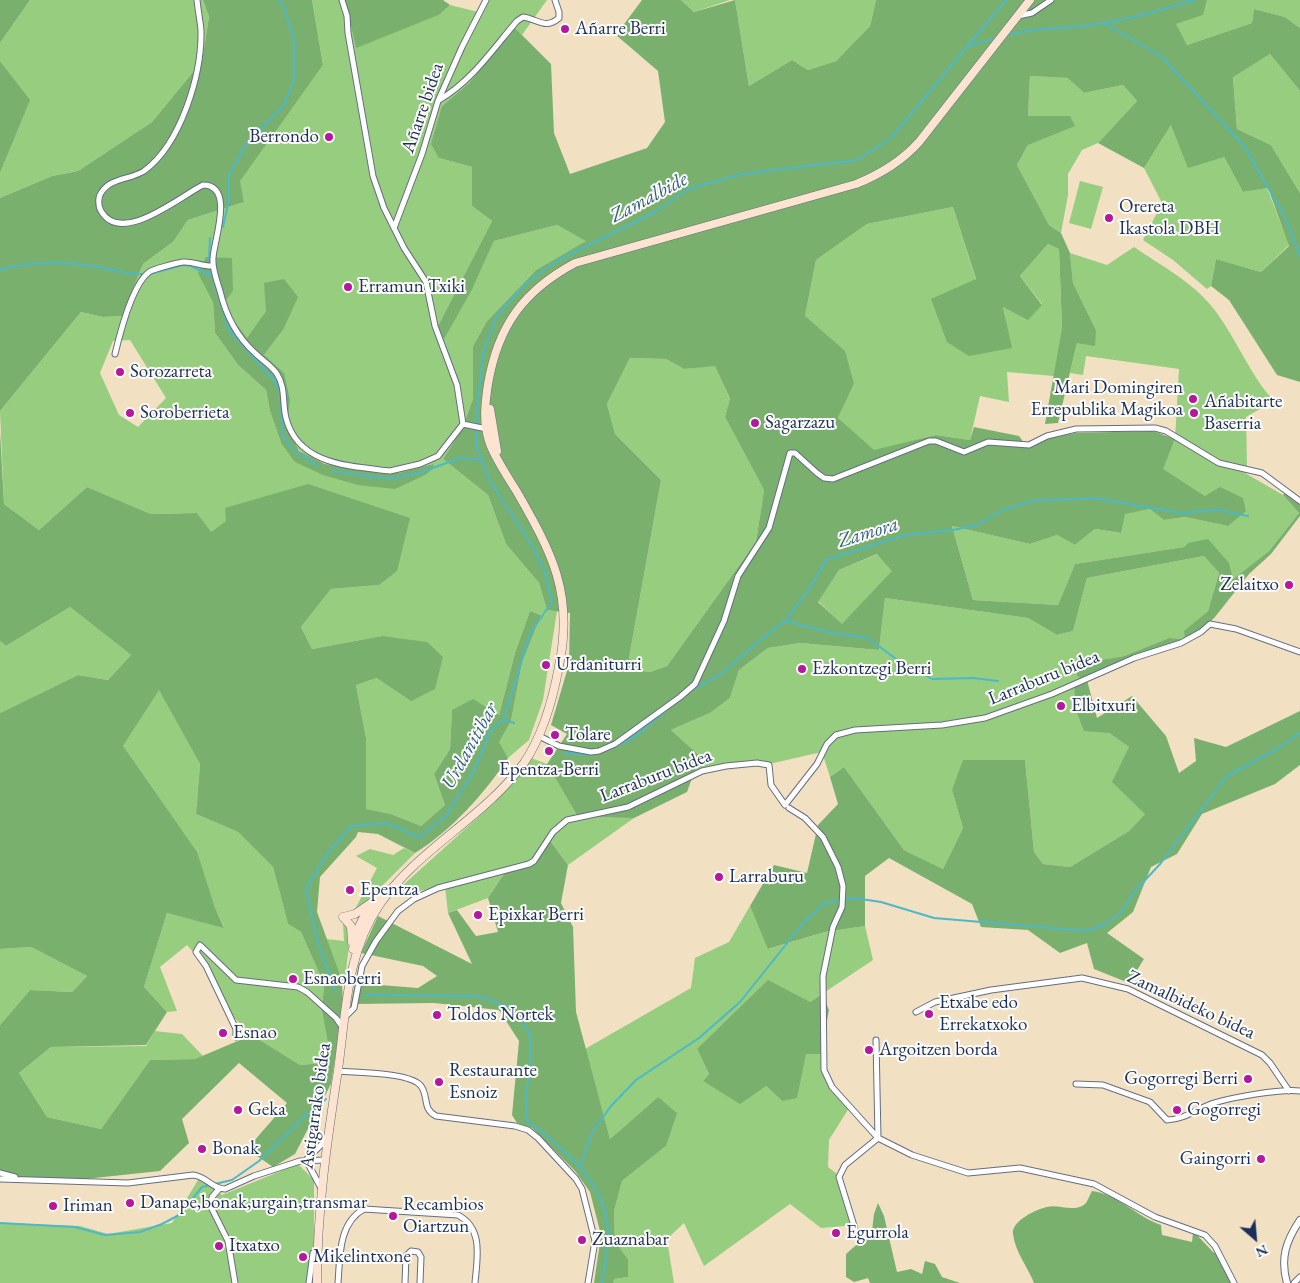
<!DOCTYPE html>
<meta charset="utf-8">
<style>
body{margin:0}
#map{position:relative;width:1300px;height:1283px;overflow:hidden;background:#f2e0c3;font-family:"EB Garamond",serif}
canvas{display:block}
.north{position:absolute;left:1230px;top:1213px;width:50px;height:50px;-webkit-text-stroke:4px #fdfcf7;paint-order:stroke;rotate:153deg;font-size:14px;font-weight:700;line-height:20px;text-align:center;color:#1b2f5e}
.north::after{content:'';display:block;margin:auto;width:18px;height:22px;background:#1b2f5e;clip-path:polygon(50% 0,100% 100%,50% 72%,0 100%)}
</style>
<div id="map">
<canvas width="1300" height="1283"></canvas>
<div class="north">N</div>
</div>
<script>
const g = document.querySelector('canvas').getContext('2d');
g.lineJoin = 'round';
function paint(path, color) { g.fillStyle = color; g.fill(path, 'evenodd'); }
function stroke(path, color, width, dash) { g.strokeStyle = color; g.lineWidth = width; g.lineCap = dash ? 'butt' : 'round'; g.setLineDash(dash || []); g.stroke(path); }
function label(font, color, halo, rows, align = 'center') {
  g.font = font + ' "EB Garamond",serif'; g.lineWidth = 4; g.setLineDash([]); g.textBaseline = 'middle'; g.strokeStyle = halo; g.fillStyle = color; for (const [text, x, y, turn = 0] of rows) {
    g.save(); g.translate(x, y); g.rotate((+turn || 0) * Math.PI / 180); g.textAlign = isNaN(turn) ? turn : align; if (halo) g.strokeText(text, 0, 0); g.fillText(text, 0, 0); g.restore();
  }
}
paint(new Path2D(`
 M30 0H203L209 17 202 61 152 122 78 171 52 176 0 198V173L29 100 0 61V43Z
 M312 0H345L356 47 439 15 450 5 478 12 484 0H547L522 35 515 28 469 83 442 106 439 158 472 167V206L492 221 438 326 444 338 472 290 494 241 557 225 587 241 536 270 487 321 473 346V399L462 429 443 459 488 495 506 544 539 583 547 610 557 611 543 700 529 740 508 758 498 742 511 721 522 663 541 615 530 611 515 653 499 715 452 710 450 749 434 774 445 805 421 826 391 814 366 809V738L356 685 377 678 382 636 312 649 301 627 331 589 379 585 226 521 210 533 197 513 151 514 87 487 39 530 4 504 0 411 81 312 103 317 122 316 143 264 173 242 188 220 244 202 239 181 323 65ZM226 300 229 314 247 339 266 311 283 330 264 355C270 374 287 439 300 451 315 465 378 474 399 473 410 472 422 467 432 464L434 468 358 485 281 443 270 411 266 390 238 365 215 333 213 302ZM130 340 166 398 138 427 119 415 100 373 113 341Z
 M681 0H730L694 12Z
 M735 0H876L870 26 836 61 808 70 792 60 749 86Z
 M1207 0H1300V28L1285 17 1254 9 1252 23 1187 45 1175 24 1202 15Z
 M1270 54 1300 91V193L1271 145 1237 129 1233 76Z
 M1030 76 1069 78 1084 93 1123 85 1137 101 1098 143 1082 150 1068 174V195L1061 233 1049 225 1017 165 1028 145 1070 116H1028Z
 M1171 125 1224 157 1243 192 1267 188 1289 245 1261 272 1216 259 1211 286 1207 289 1173 260 1143 240 1162 203 1144 168Z
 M1080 181 1103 187 1091 229 1069 223Z
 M953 207 976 280 1011 348 1003 306 1028 319 1042 304 1020 276 1048 244 1059 249 1062 329 1054 376 1007 372 1009 402 980 396 970 440 936 435 874 451 838 418 854 384 805 316 816 260 867 224Z
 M1134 247C1160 265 1193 282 1213 308 1236 337 1249 374 1274 401L1246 417 1247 465 1245 473 1283 495 1299 513 1269 551 1233 579 1188 543 1184 547 1075 564 1058 605 973 600 952 526 1030 544 1057 535 1075 545 1095 529 1120 533 1125 513 1151 509 1164 520 1185 517 1228 526 1205 496 1162 469 1175 439 1179 369 1086 356 1083 375 1070 373 1077 343 1096 330 1073 283 1070 253 1107 265Z
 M630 358 666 359 684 369 715 365 730 400 725 417 764 490 756 542 667 666 650 672 634 670 629 658 661 480 615 434 607 404Z
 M878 554 893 571 842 625 818 601 839 570Z
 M1204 556 1219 573 1208 611 1185 631V639L1169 638 1124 656 1076 664 1077 676 1087 680 1076 710 1129 747 1145 814 1129 831 1070 867 1043 864 1034 852 1025 760 952 790 963 828 943 869 904 850 844 767 830 777 822 752 769 764 694 772 700 756 671 730 710 713 730 698 739 670 768 648 800 643 879 650 885 598 1028 618 1057 635 1073 631 1087 578Z
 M70 607 131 655 108 680 78 675 0 713V641L6 646Z
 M159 689 200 764 196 814 238 832 273 867 288 924 301 932 324 984 322 1011 328 1044 323 1063 300 1065 252 1035 224 1008 200 960 187 945 160 967 177 1011 167 1012 144 987 167 913 224 927 214 905 123 746Z
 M531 758 547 764 578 817 634 818 568 865 548 838 531 862 506 871 488 898 448 913 445 887 392 895 494 803Z
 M404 848 415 853 363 905 354 911 377 868 356 856 370 849 393 855Z
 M750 906 769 949 825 932 865 926 873 960 810 1002 697 1049 709 1074 703 1081 766 1086 782 1101 806 1054H821L830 1089 849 1108 829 1140 828 1167 836 1173 856 1225 821 1228 790 1204 704 1266 684 1223 667 1239 674 1283H613V1279L628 1277V1259L615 1243 614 1211 622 1181 666 1146 658 1097 610 1139 585 1049 691 988 695 958 729 942Z
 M343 922 348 926 350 936 345 979 342 980 326 939 344 941Z
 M31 947 87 976 72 992 30 990 0 1025V949Z
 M155 1031 182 1034 203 1056 195 1059 150 1060 101 1129 47 1117 19 1073 51 1047 146 1046Z
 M298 1164 314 1180V1283H0V1223L80 1226 108 1234 172 1223 201 1175 222 1195Z`), '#97cd7f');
paint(new Path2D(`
 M0 0H30L0 43Z
 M203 0H312L323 65 240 181 244 202 188 220 173 242 143 264 122 316 103 317 81 312 0 411V198L52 176 78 171 152 122 202 61 209 17Z
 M345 0H443L450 5 439 15 356 48Z
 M642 0H681L694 12 735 0 749 86 792 60 808 70 836 61 870 26 876 0H1207L1203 15 1176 24 1187 45 1252 23 1254 9 1285 17 1300 28V91L1270 54 1233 77 1237 129 1271 145 1300 193V382L1277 375 1229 300 1211 286 1216 259 1261 272 1289 246 1268 188 1243 192 1224 157 1188 168 1171 125 1144 168 1098 143 1137 101 1123 85 1084 93 1068 78 1030 76 1028 116H1070L1075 126 1028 145 1017 165 1049 225 1061 233 1070 253 1073 283 1096 330 1095 346 1077 343 1058 423 1045 424 1062 328 1059 249 1048 244 1020 276 1042 305 1028 320 1003 307 1012 348 969 356 947 342 931 299 976 279 953 207 867 224 816 260 805 316 845 351 854 384 838 418 874 450 936 435 970 440 974 427 1019 436 1028 448 1049 438 1076 433 1153 431 1175 439 1163 469 1205 496 1220 487 1243 498 1246 511 1228 526 1185 517 1164 520 1150 509 1125 514 1121 533 1095 529 1075 545 1057 535 1030 544 952 526 973 600 1058 605 1075 564 1184 547 1188 543 1208 539 1229 563 1233 579 1269 551 1299 513 1283 495 1287 490 1300 502V516L1271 554 1249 574 1215 617 1194 638 1167 650 1081 678 1077 676 1076 664 1124 656 1169 638 1185 639 1184 631 1208 611 1219 573 1204 556 1087 578 1073 631 1057 635 1028 618 885 598 879 650 800 643 768 648 739 670 730 698 710 713 671 730 700 756 687 792 634 818 578 817 547 764 567 734 551 725 569 664 570 613 547 610 539 583 506 544 488 495 443 459 462 429 473 399V346L487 321 536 270 586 241 557 225 494 241 472 290 444 339 438 326 492 221 472 206V167L439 158 431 144 442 106 469 83 515 28 551 64 554 133 570 174 647 148 665 122 658 71 616 35ZM630 358 666 359 684 369 715 366 730 399 725 417 764 490 756 542 667 666 650 672 635 670 629 658 661 480 615 434 607 404ZM877 554 892 571 842 624 818 602 839 570Z
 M0 61 30 100 0 173Z
 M206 257 232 258 233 291 226 300 229 314 247 338 266 311 264 283 284 279 298 297 283 330 264 355 284 373 290 400 287 426 299 451 325 464 399 473 433 464 434 468 425 475 395 489 358 485 323 475 295 462 281 443 270 411 266 390 238 365 215 333 213 302 198 273Z
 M0 431 4 504 39 530 87 487 151 514 197 513 211 532 226 521 225 508 308 484 410 518 397 571 379 585 331 589 301 627 312 649 382 636 427 642 443 657 435 689 411 701 377 678 356 685 366 738V809L391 814 421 826 445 805 434 774 450 749 452 710 473 699 499 715 515 653 530 611 541 615 522 663 511 721 499 742 508 758C486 792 450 832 415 853L378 834 358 832 356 837 320 877 317 912 342 980 343 1007 331 1084 295 1154 273 1167 247 1149 287 1103 239 1063 182 1119 189 1143 160 1171 85 1179 16 1177 0 1173V1025L30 990 72 992 87 976 31 947 0 949V713L78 675 108 680 131 655 70 607 6 646 0 641ZM159 690 200 764 196 814 238 832 273 867 288 924 301 932 324 984 322 1011 328 1044 323 1063 300 1065 252 1035 195 1059 150 1060 101 1129 47 1117 19 1073 51 1047 146 1045 167 1012 144 987 167 913 224 928 214 905 197 852 123 746Z
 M1087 680 1097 718 1132 696 1166 736 1179 773 1196 761 1194 738 1226 747 1300 711V765L1275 784 1202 814 1177 854 1151 867 1133 912 1107 933 1144 959 1129 983 1094 969 1087 943 1060 953 1028 930 981 927 972 904 889 858 865 876V926L825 932 768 949 750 906 774 865 807 873 818 825 838 804 830 777 844 767 904 850 943 869 963 828 952 790 963 760H1025L1034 852 1043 864 1070 867 1129 831 1145 814 1112 782 1129 747 1109 733 1084 731 1076 710 1074 684Z
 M548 838 568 865 561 903 573 927 576 1012 610 1139 658 1097 677 1113 666 1146 622 1181 614 1211 615 1242 628 1259V1277L614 1279 613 1283H594L601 1235 590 1192 575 1171 532 1128 517 1123 512 1115 519 1041 499 1010 434 1003 351 1004 355 983 418 988 437 976 423 966 361 953 378 916 472 964 448 913 457 910 476 936 498 932 488 898 506 871 531 862Z
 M768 980 810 1002 822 994 829 1010 821 1054H806L797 1098 782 1101 766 1086 740 1104 703 1081 709 1074 697 1049Z
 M1092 1191C1118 1194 1137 1217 1161 1225L1162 1235 1192 1242 1193 1233 1196 1234 1213 1252 1220 1256 1236 1283H1034C1028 1267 1015 1252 1013 1234 1011 1221 1037 1209 1047 1207 1059 1204 1074 1213 1085 1204 1088 1201 1090 1194 1092 1191Z
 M878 1203 884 1216 897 1272 911 1269 922 1274 925 1261 935 1264 942 1277 960 1283H870L868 1278 854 1282 846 1277V1254L872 1231 874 1214Z`), '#79b06e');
stroke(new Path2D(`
 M1104 23 1161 56 1244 146 1285 217 1300 256
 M1009 34C1040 27 1073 29 1104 23 1135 18 1165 9 1194 0
 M971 45 993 39
 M223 227 229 200V175L246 144 284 105 294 80V39L283 5 279 0
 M209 260 210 238
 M0 270C33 260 65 261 99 267 115 270 129 275 145 274
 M211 272 229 330 274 380 281 394 282 435 294 451 318 466
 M150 274 183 265 191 266 212 276
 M332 471 389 479 419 473 460 458 481 460
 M544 613 552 602 545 572 531 544 490 481 477 448 476 418 483 353 496 317 527 282 555 262 655 212 688 189 742 174 857 160 891 138 1006 0
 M785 621 832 633 868 638 896 659 932 679 973 678 998 681
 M691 691 724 672 755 644 785 621 810 588 826 560 905 535 953 530 977 525 1001 511 1032 501 1094 498 1180 513 1217 510 1248 516
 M505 720 514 723
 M603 752 633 738 668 709
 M564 753 592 755 599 753
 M336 992 318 943 306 889 324 858 351 826 387 823 419 837 447 815 474 770 491 730 504 719 530 633 543 615
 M364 995 478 996 514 1009 530 1035V1064L526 1097 527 1120C560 1147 601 1176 607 1222 610 1242 605 1264 602 1283
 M580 1168 592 1133 611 1106 636 1080 699 1038 740 1002 804 922 825 903 854 898 881 902 934 918 1088 931 1109 922 1121 913 1134 892 1161 863 1227 776 1275 750 1300 733
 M0 1223 75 1227 105 1235 140 1232 162 1224 179 1215 202 1187 232 1180 259 1161 306 1115 326 1099`), '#4cb8c8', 2);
const minor = new Path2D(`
 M197 0C198 10 200 20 201 30 202 74 181 144 144 171 130 180 111 177 101 193 98 197 98 206 101 211 121 246 179 197 203 185 235 185 214 240 213 258 212 269 217 281 220 291 226 316 236 336 255 353 262 360 272 366 277 374 286 388 282 402 286 418 298 465 349 466 390 471L420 464 438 456 463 424 482 428
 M342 0 347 16 348 33 373 176 384 208 404 248 426 282 435 326 457 385 463 424
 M1018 16 1032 13 1051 0
 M439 100C471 82 493 49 517 21L523 17C538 19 545 30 559 18V12L555 0
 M394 228 422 154 438 101 462 47 486 0
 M115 354C120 333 132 285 149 272 153 269 177 263 183 262 193 261 203 267 213 266
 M539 736 559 746 591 752 599 751 615 744 680 697 695 684 724 621 738 576 769 528 790 453H795L817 473 824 478 833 479 929 441H936L964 452 988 442 1029 445 1047 436 1076 429 1155 428 1166 431 1219 463 1262 473 1300 501
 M789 808 805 818 823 837 838 867 843 886 842 907 833 927 823 976 824 1070 832 1087 878 1138 912 1155 968 1173 1020 1168 1094 1184 1155 1217 1205 1235 1215 1246 1234 1283
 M916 1012 935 1002 991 990 1082 978 1128 989 1262 1055 1270 1063 1289 1091
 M345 1017 354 1008 362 966 376 941 398 911 414 899 438 888 529 864 534 861 553 832 567 820 628 807 702 771 726 766 757 763 769 765 771 785 785 805 817 764 827 744 836 735 855 730 942 725 985 718 1052 694 1134 658 1181 643 1201 632 1210 624 1236 629 1300 652
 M236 1037V1029L206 966 196 952 200 945 236 980 298 987 307 992 336 1018 343 1028
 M338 1071C356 1073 410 1072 421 1086 429 1097 422 1109 436 1116L515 1126 528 1130 538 1138 576 1179 582 1189 595 1241 588 1283
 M1076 1084 1103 1085 1150 1102 1167 1120C1185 1119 1195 1110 1211 1104 1228 1098 1283 1088 1300 1091
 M306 1160 322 1144 327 1136
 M306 1160 321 1188
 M0 1173 15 1177
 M0 1179 128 1183 193 1175C206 1176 212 1189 225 1189L254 1176 300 1161 325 1160
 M219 1189 212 1197 211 1207 228 1241 235 1283
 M855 1229 839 1177 845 1165 878 1138 876 1040
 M309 1283 313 1253 317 1252
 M338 1283C340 1258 338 1223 364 1209L458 1215C484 1229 477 1258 475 1283
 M405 1283 406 1256 411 1251 418 1252 421 1257 420 1283
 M1294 1283 1300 1277`);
const tertiary = new Path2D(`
 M1287 1283C1280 1258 1286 1241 1300 1220`);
const secondary = new Path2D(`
 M490 409 497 451
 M343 917 355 914 371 903
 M343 917 351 926 352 942
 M353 949C356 927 367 908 383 892
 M317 1283C317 1211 327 1141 338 1070 346 1013 346 953 380 904 418 849 484 818 524 763 543 735 553 699 559 666 574 594 552 553 517 492 508 477 494 457 489 441 483 422 485 404 488 384 498 326 523 291 575 263L856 184C881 174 901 162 919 142L1030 0`);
stroke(minor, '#666d81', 7);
stroke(tertiary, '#666d81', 8);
stroke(secondary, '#666d81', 9);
stroke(minor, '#fff', 5);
stroke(tertiary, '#fff', 6);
stroke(secondary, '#fde4d1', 8);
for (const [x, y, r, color] of [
 [565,29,5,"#b5179e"],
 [329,137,5,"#b5179e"],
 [1109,218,5,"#b5179e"],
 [348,287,5,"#b5179e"],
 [120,372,5,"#b5179e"],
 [1193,399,5,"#b5179e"],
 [130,413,5,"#b5179e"],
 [1194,413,5,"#b5179e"],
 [755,423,5,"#b5179e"],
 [1289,585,5,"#b5179e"],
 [546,665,5,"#b5179e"],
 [802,669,5,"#b5179e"],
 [1061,706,5,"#b5179e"],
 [555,735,5,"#b5179e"],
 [549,751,5,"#b5179e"],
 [719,877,5,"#b5179e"],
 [350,890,5,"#b5179e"],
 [478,915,5,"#b5179e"],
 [293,979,5,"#b5179e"],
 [929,1014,5,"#b5179e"],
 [437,1015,5,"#b5179e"],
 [223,1033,5,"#b5179e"],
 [869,1050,5,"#b5179e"],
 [1248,1079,5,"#b5179e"],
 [439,1082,5,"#b5179e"],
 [238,1110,5,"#b5179e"],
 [1177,1110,5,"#b5179e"],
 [202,1149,5,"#b5179e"],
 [1261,1159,5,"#b5179e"],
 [130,1203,5,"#b5179e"],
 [53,1206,5,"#b5179e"],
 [393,1216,5,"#b5179e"],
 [836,1233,5,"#b5179e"],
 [582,1240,5,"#b5179e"],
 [219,1246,5,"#b5179e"],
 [303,1257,5,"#b5179e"]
]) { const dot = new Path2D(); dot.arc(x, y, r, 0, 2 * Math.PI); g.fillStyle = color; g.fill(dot); stroke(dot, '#fdfcf7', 2); }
label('19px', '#1b2f5e', '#fdfcf7', [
 ["Añarre Berri",575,29],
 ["Berrondo",319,137,"right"],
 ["Orereta",1119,207],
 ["Ikastola DBH",1119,229],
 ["Erramun Txiki",358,287],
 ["Sorozarreta",130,372],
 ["Mari Domingiren",1183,388,"right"],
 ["Errepublika Magikoa",1183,410,"right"],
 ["Añabitarte",1204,402],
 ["Baserria",1204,424],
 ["Soroberrieta",140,413],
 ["Sagarzazu",765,423],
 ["Zelaitxo",1279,585,"right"],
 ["Urdaniturri",556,665],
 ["Ezkontzegi Berri",812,669],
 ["Elbitxuri",1071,706],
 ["Tolare",565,735],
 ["Epentza-Berri",549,770,"center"],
 ["Larraburu",729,877],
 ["Epentza",360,890],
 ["Epixkar Berri",488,915],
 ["Esnaoberri",303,979],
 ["Etxabe edo",939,1003],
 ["Errekatxoko",939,1025],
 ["Toldos Nortek",447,1015],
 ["Esnao",233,1033],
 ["Argoitzen borda",879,1050],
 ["Restaurante",449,1071],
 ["Esnoiz",449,1093],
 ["Gogorregi Berri",1238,1079,"right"],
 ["Geka",248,1110],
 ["Gogorregi",1187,1110],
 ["Bonak",212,1149],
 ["Gaingorri",1251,1159,"right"],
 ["Danape,bonak,urgain,transmar",140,1203],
 ["Recambios",403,1205],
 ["Oiartzun",403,1227],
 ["Iriman",63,1206],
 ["Egurrola",846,1233],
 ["Zuaznabar",592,1240],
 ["Itxatxo",229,1246],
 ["Mikelintxone",313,1257]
], 'left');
label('19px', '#1b2f5e', '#fdfcf7', [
 ["Añarre bidea",423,108,-71],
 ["Larraburu bidea",1044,678,-22],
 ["Larraburu bidea",656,776,-21],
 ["Zamalbideko bidea",1191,1005,25],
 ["Astigarrako bidea",316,1106,-82]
]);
label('italic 20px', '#2c5f83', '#fdfcf7', [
 ["Zamalbide",649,198,-28],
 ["Zamora",868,533,-17],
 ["Urdanitibar",470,746,-61]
]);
</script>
